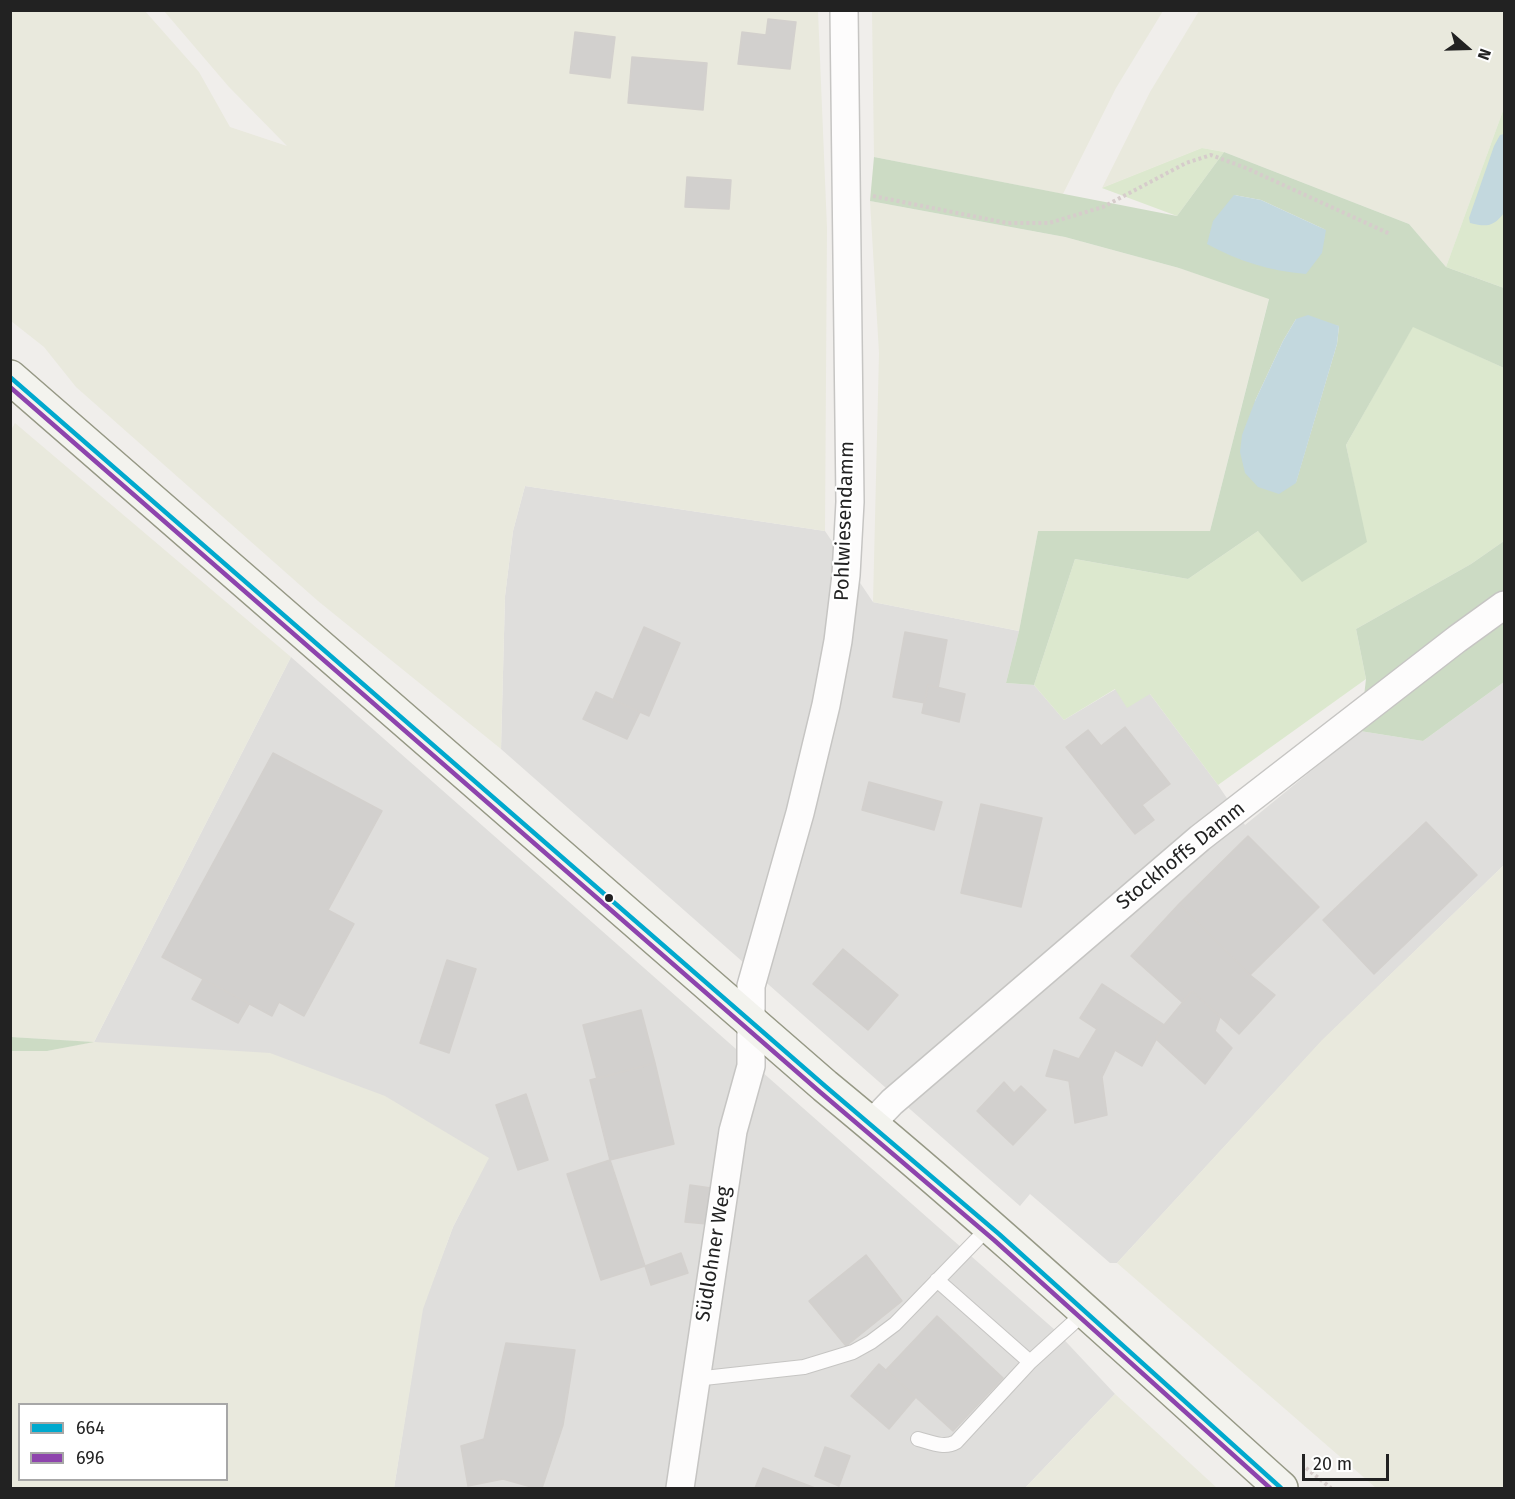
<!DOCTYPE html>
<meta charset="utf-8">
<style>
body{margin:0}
#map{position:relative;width:1515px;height:1499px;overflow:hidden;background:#f0eeeb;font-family:"Fira Sans",sans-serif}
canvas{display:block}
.frame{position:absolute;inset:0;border:12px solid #222;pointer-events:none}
.legend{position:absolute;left:18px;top:1403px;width:210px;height:78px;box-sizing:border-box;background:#fff;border:2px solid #a7a7a7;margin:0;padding:8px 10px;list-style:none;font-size:18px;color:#222}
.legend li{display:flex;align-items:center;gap:12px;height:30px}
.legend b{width:30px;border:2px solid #a7a7a7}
.north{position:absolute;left:1437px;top:18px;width:60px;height:60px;-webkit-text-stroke:4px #fff;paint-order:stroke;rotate:110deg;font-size:16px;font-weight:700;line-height:24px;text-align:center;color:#222}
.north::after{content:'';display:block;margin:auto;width:21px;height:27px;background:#222;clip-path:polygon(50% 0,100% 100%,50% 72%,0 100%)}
.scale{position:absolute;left:1302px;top:1454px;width:87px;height:27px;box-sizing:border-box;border:3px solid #222;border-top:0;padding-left:8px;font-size:18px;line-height:21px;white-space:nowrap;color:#222;-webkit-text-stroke:4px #fff;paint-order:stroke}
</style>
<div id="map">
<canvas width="1515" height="1499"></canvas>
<div class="frame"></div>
<ul class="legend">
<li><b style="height:8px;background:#00a9ce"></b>664</li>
<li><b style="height:8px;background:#8e44ad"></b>696</li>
</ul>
<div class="north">N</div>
<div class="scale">20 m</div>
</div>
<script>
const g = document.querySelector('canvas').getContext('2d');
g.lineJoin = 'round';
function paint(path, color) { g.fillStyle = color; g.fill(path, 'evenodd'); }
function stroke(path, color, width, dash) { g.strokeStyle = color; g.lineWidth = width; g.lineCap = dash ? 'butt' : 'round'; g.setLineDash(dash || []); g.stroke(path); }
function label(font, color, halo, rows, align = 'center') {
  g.font = font + ' "Fira Sans",sans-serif'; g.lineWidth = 4.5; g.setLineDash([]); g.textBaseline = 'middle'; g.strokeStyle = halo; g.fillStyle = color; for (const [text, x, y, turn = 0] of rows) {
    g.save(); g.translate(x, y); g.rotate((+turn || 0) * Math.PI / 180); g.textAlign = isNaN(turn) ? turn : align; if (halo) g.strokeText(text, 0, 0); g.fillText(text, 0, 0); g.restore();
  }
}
paint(new Path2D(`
 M525 486 825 531 873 602 1019 631 1006 683 1034 685 1064 720 1116 689 1150 694 1218 785 1245 825 1360 731 1423 741 1504 682V865L1323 1040 1117 1263H1110L1030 1194 1020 1206 501 749 505 596 513 531Z
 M291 657 1055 1330 1115 1394 1025 1488H394L422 1309 453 1227 488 1158 94 1042Z`), '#dfdedc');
paint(new Path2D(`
 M10 11H145L199 72 230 127 287 146 229 87 164 11H818L827 228 825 531 525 486 513 531 505 596 501 749 318 601 76 387 44 347 11 321Z
 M872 11V10L1163 11 1116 88 1063 194 874 157Z
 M1199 11H1504V108L1446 267 1409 224 1224 152 1202 148 1102 188 1150 92Z
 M870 201 1065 237 1179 268 1269 298 1210 531H1038L1019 631 873 602 879 353Z
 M15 423 291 657 94 1042 270 1053 385 1096 489 1158 453 1227 423 1309 394 1488H11V1051H47L91 1042 11 1037 10 432ZM20 1404H226V1480H20Z
 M1504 865V1488H1376L1117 1263 1322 1040Z
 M1115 1394 1217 1488H1025Z`), '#e9e9dd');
paint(new Path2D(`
 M1504 108V288L1446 267Z
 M1202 148 1224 152 1177 216 1102 188Z
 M1413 326 1504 368V541L1471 564 1356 629 1366 679 1218 785 1150 694 1127 708 1115 689 1064 720 1034 685 1075 559 1188 579 1258 531 1366 542 1346 445Z`), '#dce8ce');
paint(new Path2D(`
 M1224 152 1409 224 1446 267 1504 288V368L1413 327 1346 445 1367 542 1302 582 1258 531 1188 579 1075 559 1034 685 1006 683 1019 631 1038 531H1210L1269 299 1179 268 1065 237 870 201 874 157 1177 216ZM1234 195 1261 200 1326 230ZM1296 319 1339 326 1337 344 1296 482 1255 401 1283 341Z
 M1504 541V682L1423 741 1360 731 1366 679 1356 629 1471 564Z
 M10 1037H11L94 1042 47 1051H11Z`), '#ccdbc4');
paint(new Path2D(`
 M1504 134V213C1493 227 1487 227 1470 223L1469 218 1494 146 1500 135Z
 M1234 195 1261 200 1326 230 1322 253 1306 274C1270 271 1238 261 1207 244L1213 221Z
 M1308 315 1339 326 1337 344 1296 483 1279 494 1258 487 1245 473 1240 452 1242 435 1255 401 1283 341 1296 319Z`), '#c3d8de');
const building = new Path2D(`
 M768 19 796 22 790 69 738 64 742 32 766 35Z
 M575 32 615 37 610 78 570 73Z
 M632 57 707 63 703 110 628 103Z
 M687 177 731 180 729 209 685 207Z
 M644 627 680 643 649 716 613 700Z
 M905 632 947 640 938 688 928 685 925 703 893 697Z
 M928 685 965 694 959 722 922 713Z
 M596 692 640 712 627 739 583 719Z
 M1125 727 1170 784 1142 805 1154 820 1135 834 1066 747 1088 730 1101 746Z
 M273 753 382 811 328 910 354 924 304 1016 279 1002 272 1016 162 957Z
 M869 782 942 802 934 830 862 810Z
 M981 804 1042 818 1021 907 961 893Z
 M1426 822 1477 875 1374 974 1323 920Z
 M1248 836 1319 907 1250 975 1179 904Z
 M1179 904 1250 975 1275 995 1239 1034 1192 991 1182 1002 1131 956Z
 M843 949 898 995 868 1030 813 984Z
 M447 960 476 969 449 1053 420 1043Z
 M203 979 249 1004 238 1023 192 999Z
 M1102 984 1164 1025 1142 1066 1115 1050 1102 1077 1107 1115 1075 1123 1069 1081 1046 1076 1054 1050 1079 1059 1097 1029 1080 1018Z
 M1192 991 1220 1017 1215 1031 1232 1048 1205 1084 1156 1039 1164 1025Z
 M641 1010 655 1063 597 1079 583 1025Z
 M655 1063 674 1144 610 1160 590 1080Z
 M1004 1082 1014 1093 1021 1086 1046 1110 1013 1145 977 1111Z
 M526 1094 548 1160 518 1170 496 1105Z
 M610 1160 645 1266 601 1280 567 1174Z
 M690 1185 711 1188 707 1224 685 1222Z
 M681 1253 688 1273 651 1285 645 1266Z
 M866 1255 902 1301 846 1346 809 1301Z
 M937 1316 1003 1378 953 1431 886 1370Z
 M506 1343 575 1350 563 1425 542 1488H535L503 1479 468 1486 461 1446 484 1439Z
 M879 1364 916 1397 889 1429 851 1396Z
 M825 1447 850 1456 839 1486 815 1476Z
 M763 1468 815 1488H755Z`);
paint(building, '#d2d0ce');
stroke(building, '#d3d0cd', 1.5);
const service = new Path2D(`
 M937 1280 1030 1362 1085 1312
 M695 1379 804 1367 853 1352 871 1342 895 1324 989 1227
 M918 1439C930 1442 944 1449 956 1442L1030 1362`);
const minor = new Path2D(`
 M871 1124 892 1102 1200 838 1457 639 1504 605
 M680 1488 733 1131 751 1066V986L800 813 826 705 838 641 846 575 850 502 844 10`);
const secondary = new Path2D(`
 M10 377 825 1086C982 1215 1131 1353 1281 1488`);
stroke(service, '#c6c5c3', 16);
stroke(minor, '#c6c5c3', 30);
stroke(secondary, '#969885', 36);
stroke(new Path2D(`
 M873 196 1007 223H1049L1103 207 1186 163 1211 155 1246 168 1390 234
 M1306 1468 1331 1488`), '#d6cccb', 4, [3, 3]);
stroke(service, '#fdfcfc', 14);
stroke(minor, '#fdfcfc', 27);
stroke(secondary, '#f3f3ee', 33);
stroke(new Path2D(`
 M10 377 825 1086 999 1234 1281 1488`), '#00a9ce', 4.5);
stroke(new Path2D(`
 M10 387 820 1092 994 1240 1270 1488`), '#8e44ad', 4.5);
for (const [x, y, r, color] of [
 [609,898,5,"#222"]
]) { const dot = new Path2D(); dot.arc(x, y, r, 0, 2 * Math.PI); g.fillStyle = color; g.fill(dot); stroke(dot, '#fff', 2); }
label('20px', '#222', '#fff', [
 ["Pohlwiesendamm",845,521,-88],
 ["Stockhoffs Damm",1181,856,-39],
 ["Südlohner Weg",714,1254,-81]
]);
</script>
